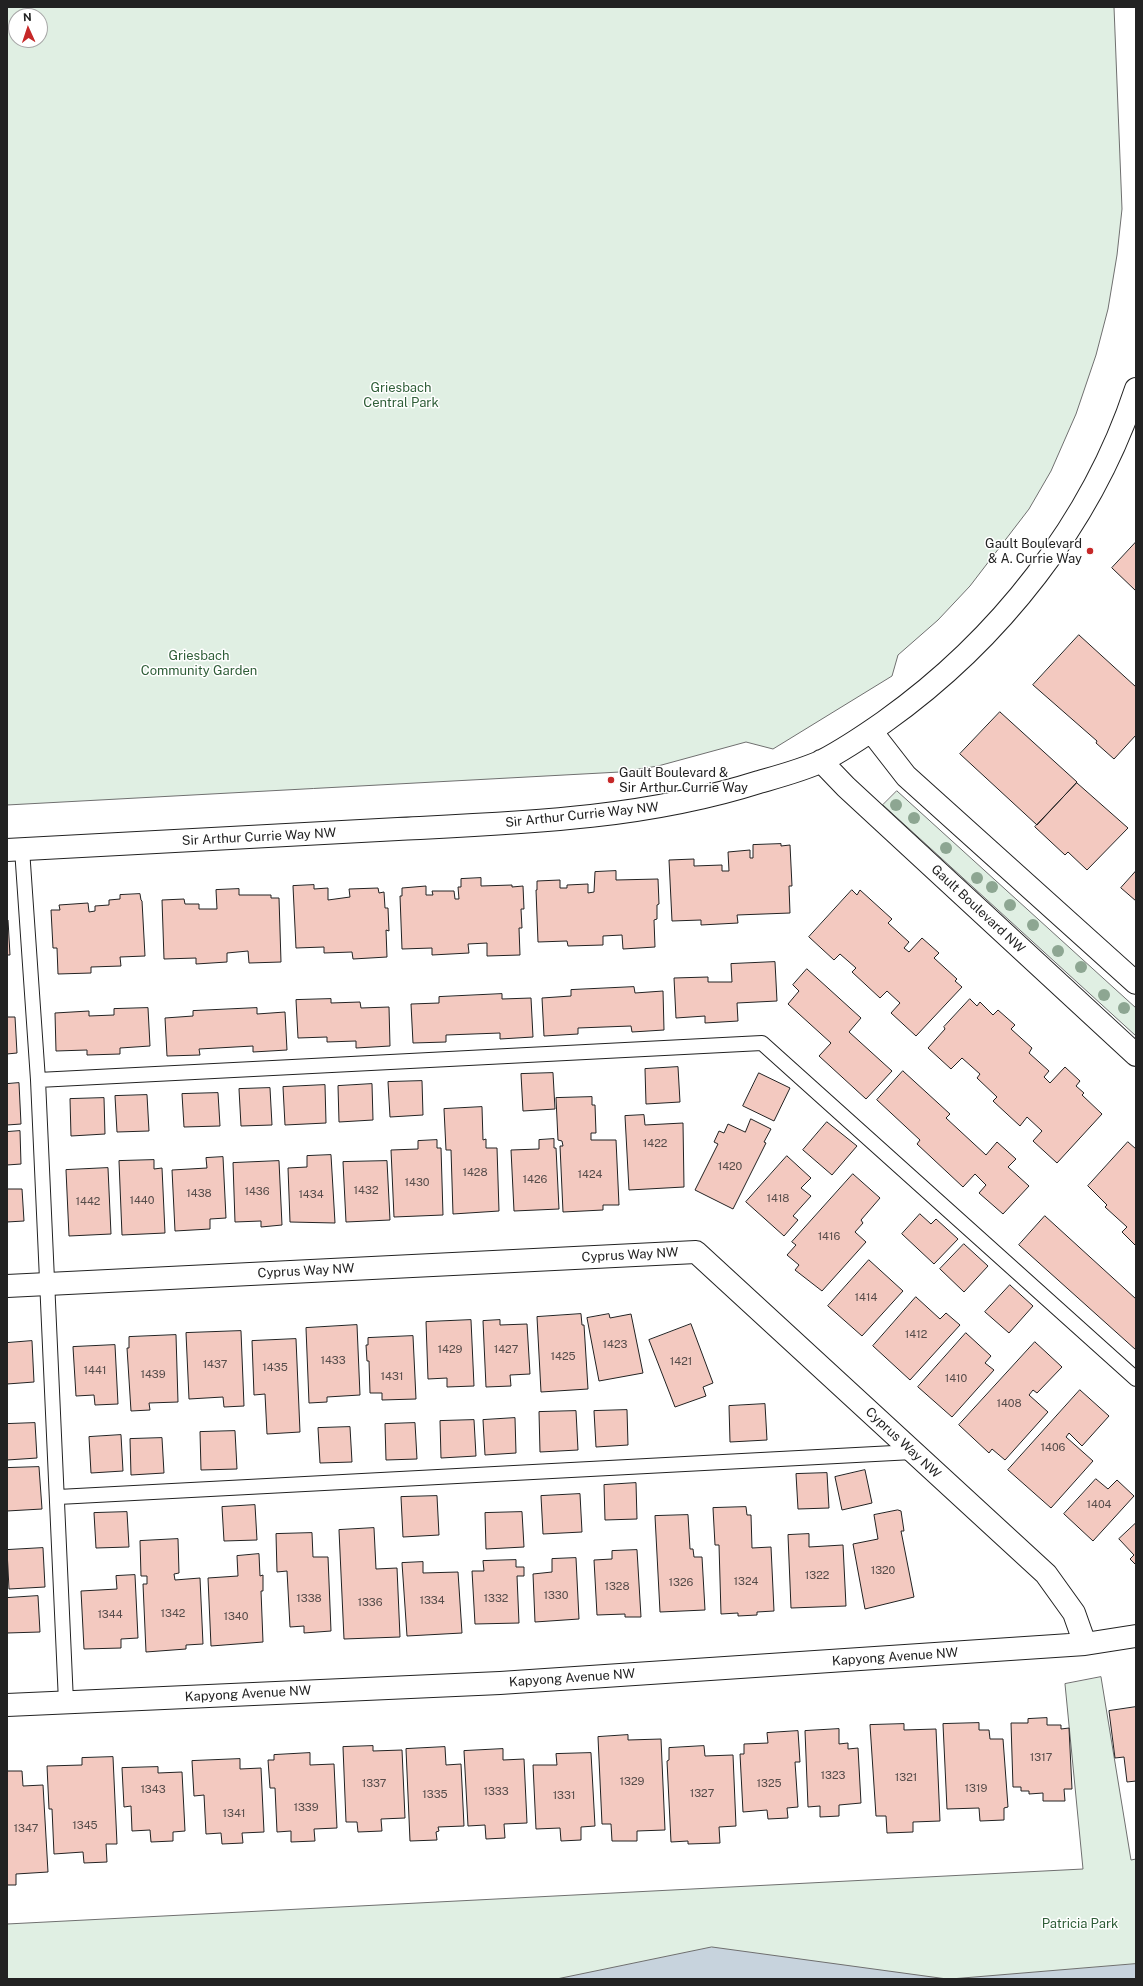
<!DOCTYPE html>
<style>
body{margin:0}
#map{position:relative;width:1143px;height:1986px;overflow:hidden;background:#fff;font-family:"Public Sans",sans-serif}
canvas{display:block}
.frame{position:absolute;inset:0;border:8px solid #222;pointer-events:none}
.north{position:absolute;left:8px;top:8px;width:40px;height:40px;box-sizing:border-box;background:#fff;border:1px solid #a7a7a7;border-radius:50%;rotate:357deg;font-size:11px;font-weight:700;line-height:16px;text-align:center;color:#222}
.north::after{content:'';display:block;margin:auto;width:14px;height:18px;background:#c62828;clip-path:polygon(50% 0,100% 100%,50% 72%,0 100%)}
</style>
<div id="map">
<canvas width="1143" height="1986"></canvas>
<div class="frame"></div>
<div class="north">N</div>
</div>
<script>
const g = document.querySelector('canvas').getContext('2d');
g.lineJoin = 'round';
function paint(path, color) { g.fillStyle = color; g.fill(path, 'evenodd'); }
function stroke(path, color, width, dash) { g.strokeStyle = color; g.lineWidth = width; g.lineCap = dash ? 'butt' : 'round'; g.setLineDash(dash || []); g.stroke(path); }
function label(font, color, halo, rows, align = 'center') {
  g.font = font + ' "Public Sans",sans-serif'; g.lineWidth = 3; g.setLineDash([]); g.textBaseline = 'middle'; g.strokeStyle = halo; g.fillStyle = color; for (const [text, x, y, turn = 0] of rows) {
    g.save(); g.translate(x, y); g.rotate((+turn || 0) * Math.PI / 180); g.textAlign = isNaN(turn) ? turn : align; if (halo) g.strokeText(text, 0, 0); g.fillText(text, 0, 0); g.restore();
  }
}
const green = new Path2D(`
 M7 7H1114L1122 209 1117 255 1108 309 1096 355 1076 414 1051 471 1029 509 970 586 938 620 898 655 892 676 773 749 746 742 658 766 620 772 7 805ZM16 16H40V40H16Z
 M897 791 1136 1008V1036L883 805Z
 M1101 1677 1131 1860 1136 1859V1979H7V1924L1083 1869 1065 1684Z`);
paint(green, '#e0efe3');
stroke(green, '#6f6f6f', 1);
const water = new Path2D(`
 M712 1947 947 1979H557Z
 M1136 1964V1979H951Z`);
paint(water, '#c7d3dd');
stroke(water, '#6f6f6f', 1);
const building = new Path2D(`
 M1136 542V591L1112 568Z
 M1079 635 1136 687V735L1114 759 1096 743 1097 741 1033 685Z
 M1000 712 1077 782 1037 825 960 754Z
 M1077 783 1128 828 1087 870 1068 852 1065 855 1035 827Z
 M781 844V846L790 845 792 886H789L790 913 737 915 738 923 701 925V920L672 921 669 860 694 859V866L722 865V871H729L728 852 750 850V858H753V845Z
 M616 871V880L658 879 659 904 657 905V919L654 920 655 947 623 949 622 935 603 936V945L568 946 567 941 538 942 536 890H537V881L560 880V888H567V885L588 884V893L594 892 595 872Z
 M1136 871V901L1121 888Z
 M481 878V886L512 885V887L523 886 524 909H521L522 928H519L520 955 487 956V943L468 944 469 953 432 955V948L402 949 400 896H402V888L426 886V895H433L432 891H454L455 899H459L458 887H461V879Z
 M314 885V889L328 888V900L350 897 349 889 378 888 379 893 384 892 385 908H388L389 931 386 930 387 957 353 959 352 952 324 953V947L296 948 293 886Z
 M239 889V895H271V898H279L281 962 249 963 248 951 227 953V962L196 964V958L164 959 162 900 184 899 185 904H199V909H217L216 890Z
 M852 890 857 895 860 890 892 919 888 923 909 942 904 948 909 952 922 938 939 953 934 958 957 979 955 981 962 987 916 1036 891 1013 900 1003 887 991 880 998 852 972 856 968 840 954 834 960 809 937Z
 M140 894 141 900 142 901 145 956 120 957 121 966 91 967V973L58 974 57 948H53L51 910H60L59 905 88 903 89 912 95 911V906L109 905V900L120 899V895Z
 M7 920H8L10 955H7Z
 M775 962 777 1001 737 1003 738 1021 705 1023V1016L676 1018 674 978 708 977V982H732L731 964Z
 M807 969 861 1018 849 1032 892 1071 866 1099 819 1056 831 1043 788 1004 799 991 793 985Z
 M634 987 635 993 663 991 664 1030 632 1032 631 1026 578 1028V1034L544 1036 542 998 571 996V990Z
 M502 994V999L531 998 533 1037 500 1039V1033L446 1035V1042L413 1043 411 1004 439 1003V997Z
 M331 999V1003L360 1002 361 1008 389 1007 390 1046 356 1048V1041L327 1042V1037L298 1038 296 1000Z
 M970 999 977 1006 980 1002 993 1015 998 1010 1015 1025 1011 1029 1032 1048 1029 1053 1049 1071 1044 1077 1050 1083 1065 1067 1080 1081 1076 1086 1084 1093 1082 1095 1102 1114 1057 1163 1033 1141 1042 1131 1027 1117 1020 1126 993 1101 997 1097 977 1078 980 1074 962 1058 951 1069 928 1048 945 1029 944 1027Z
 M148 1008 150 1046 120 1048V1054L87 1055V1050L56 1051 55 1013 89 1011V1016L114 1015V1009Z
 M257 1008V1014L285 1012 287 1050 253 1052V1046L199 1049 200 1055 167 1056 165 1018 193 1016V1011Z
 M7 1017H15L17 1053 7 1054Z
 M678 1067 680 1102 646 1104 645 1069Z
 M903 1071 950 1114 946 1118 986 1155 997 1142 1016 1159 1008 1167 1029 1186 1003 1214 979 1193 986 1185 975 1174 963 1187 917 1144 920 1140 877 1100Z
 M553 1073 555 1109 523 1111 521 1074Z
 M759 1073 790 1088 774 1121 743 1106Z
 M422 1081 423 1115 390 1117 388 1082Z
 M19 1083 21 1124 7 1125V1084Z
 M372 1084 373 1120 339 1122 338 1086Z
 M325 1085 326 1123 285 1125 283 1087Z
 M270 1088 272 1125 241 1126 239 1089Z
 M218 1093 220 1126 184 1127 182 1094Z
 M147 1095 149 1131 117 1132 115 1096Z
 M592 1097V1105H595L596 1133H591V1140H616L619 1205H603V1210L563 1212 560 1146H563L562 1141 558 1140 556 1098Z
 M104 1098 105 1134 71 1136 70 1099Z
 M482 1107 483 1140 486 1139V1148H497L499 1211 453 1214 451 1150H446L444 1109Z
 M644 1115 645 1125 683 1123 684 1187 629 1190 625 1116Z
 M751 1119 771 1129 764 1142 766 1143 733 1209 695 1190 718 1144 714 1142 719 1131 724 1133 728 1124 745 1132Z
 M827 1122 857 1146 832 1175 803 1150Z
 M20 1131 21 1164 7 1165V1132Z
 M554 1139V1148H556L559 1209 514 1211 511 1150 539 1149V1140Z
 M437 1140V1148H441L443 1215 394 1217 391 1150 418 1149V1141Z
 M1128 1142 1136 1149V1246L1122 1232 1127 1227 1105 1207 1107 1205 1088 1186Z
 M331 1155 335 1223 290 1222 288 1168 307 1167V1156Z
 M787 1156 811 1178 801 1188 811 1196 793 1216 798 1220 784 1236 746 1202Z
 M223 1157 226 1218 210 1219V1229L175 1231 172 1170 207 1168 206 1158Z
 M154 1160V1169L162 1168 165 1233 122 1235 119 1161Z
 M279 1161 282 1225 261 1227V1221L235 1222 233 1163Z
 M387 1161 390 1220 346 1222 343 1162Z
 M108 1168 111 1234 69 1236 66 1170Z
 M853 1174 880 1198 861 1220 863 1223 855 1232 866 1242 822 1291 795 1270 799 1265 787 1255 796 1245 792 1242Z
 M7 1189H22L24 1221 7 1222Z
 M920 1214 931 1224 936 1219 958 1239 934 1264 902 1234Z
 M1045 1216 1136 1299V1350L1019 1245Z
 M964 1244 988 1266 964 1292 940 1269Z
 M869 1260 903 1291 862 1336 828 1306Z
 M1010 1285 1033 1306 1009 1333 985 1312Z
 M916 1297 940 1319 946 1313 960 1325 910 1380 873 1346Z
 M581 1314 582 1325H584L588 1389 541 1392 537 1317Z
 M609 1314 610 1318 631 1314 643 1373 599 1381 587 1318Z
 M471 1320 474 1386 447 1387V1378L428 1379 426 1322Z
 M500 1320V1325L527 1324 530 1374 510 1375 511 1386 486 1387 483 1321Z
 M691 1324 713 1383 703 1387 706 1396 675 1407 649 1340Z
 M357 1325 360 1395 327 1397V1402L309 1403 306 1328Z
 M241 1331 244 1406 224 1407 223 1397 189 1399 186 1333Z
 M966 1333 991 1356 985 1363 994 1370 952 1417 918 1387Z
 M176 1335 178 1402 149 1403 150 1410 131 1411 127 1348H129V1337Z
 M413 1336 416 1399 382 1400V1393H370L369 1361H367L366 1345H368V1338Z
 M296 1339 300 1432 267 1434 265 1394 254 1395 252 1341Z
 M32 1341 34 1382 7 1384V1343Z
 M1035 1342 1062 1367 1037 1393 1033 1390 1029 1395 1048 1412 1005 1460 992 1449 989 1453 959 1425Z
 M115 1345 118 1404 95 1405 94 1395 76 1396 73 1347Z
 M1080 1390 1109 1416 1082 1446 1069 1433 1066 1437 1093 1461 1051 1508 1008 1470Z
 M765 1404 767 1440 730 1442 729 1406Z
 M627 1410 628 1445 596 1447 594 1411Z
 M576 1411 578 1450 540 1452 539 1412Z
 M515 1418 516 1453 485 1455 483 1420Z
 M474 1420 476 1456 441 1458 440 1421Z
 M35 1423 37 1458 7 1460V1424Z
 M415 1423 417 1459 386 1460 385 1424Z
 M350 1427 352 1462 320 1463 318 1428Z
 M235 1431 237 1469 201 1470 200 1432Z
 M121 1435 123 1471 91 1473 89 1437Z
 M162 1438 164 1473 131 1475 130 1439Z
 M39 1467 42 1509 7 1511V1468Z
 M865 1470 872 1503 842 1510 835 1477Z
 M827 1473 829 1508 798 1509 796 1474Z
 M1096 1479 1108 1489 1117 1480 1134 1496 1093 1541 1064 1514Z
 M636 1483 637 1519 605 1520 604 1485Z
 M580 1494 582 1532 543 1534 541 1496Z
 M437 1496 439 1535 403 1537 401 1497Z
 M255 1505 257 1540 224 1541 222 1507Z
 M746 1507 747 1515H751L752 1548 771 1547 774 1611 757 1612V1615L738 1616V1613L721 1614 719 1545H715L713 1508Z
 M898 1510 901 1511 904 1531H901L914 1597 865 1609 853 1544 878 1539 874 1515Z
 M127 1512 129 1547 96 1548 94 1513Z
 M522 1512 524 1547 486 1549 485 1513Z
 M688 1515 690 1549H693L694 1557H702L705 1610 660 1612 655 1516Z
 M1136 1523V1565L1130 1559 1134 1555 1119 1539Z
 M374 1528 376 1569 397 1568 400 1637 344 1639 339 1530Z
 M312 1533 313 1557H328L331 1631 304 1633V1626L290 1627 287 1571 277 1572 276 1534Z
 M809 1534V1547L843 1545 846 1606 791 1608 788 1535Z
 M178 1539 179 1573 174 1574 175 1580 200 1578 203 1644 186 1645V1649L146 1652 143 1584H147V1576H141L140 1541Z
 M43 1548 45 1587 9 1589 7 1550Z
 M637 1550 641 1617H625V1614L597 1615 594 1560 612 1559V1551Z
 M259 1554 260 1576 263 1575V1591H261L263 1642 211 1646 208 1578 238 1576 237 1556Z
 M576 1558 579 1619 535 1622 533 1574 552 1572V1559Z
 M516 1560V1567H524V1576H517L519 1623 475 1624 472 1571H484L483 1561Z
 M423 1562V1573L458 1572 462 1633 407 1636 402 1563Z
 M135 1575 138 1638 121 1639V1648L84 1649 81 1591 117 1589 116 1576Z
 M38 1596 40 1632 7 1633V1598Z
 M1136 1707V1781L1127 1782 1124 1757 1115 1758 1109 1711Z
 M1047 1718V1725H1061V1729L1069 1728 1072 1789H1064L1065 1801H1043V1793L1029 1794V1791H1021V1787H1013L1011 1723H1028V1719Z
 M979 1723V1730H989L990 1739H1003L1008 1807 1004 1808V1820L980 1821 979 1808 947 1809 943 1724Z
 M904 1724V1730L936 1729 940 1821 913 1822V1832L887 1833 886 1816H876L870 1725Z
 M839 1729V1744L848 1743V1749L858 1748 861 1803 839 1805V1816L820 1817V1806L808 1807 805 1731Z
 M798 1731 800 1762H795L798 1807 787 1808 788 1818 768 1819 767 1810 743 1812 740 1754H744V1744L768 1743 767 1733Z
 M628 1735V1740L661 1739 665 1830 637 1831V1841H612L611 1824H602L598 1737Z
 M373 1746V1751L402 1750 405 1818 381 1819 382 1831 358 1832 357 1822H346L343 1747Z
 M704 1746 705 1756 733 1755 736 1826 719 1827 720 1843 688 1844V1841L671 1842 667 1761 669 1760V1748Z
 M445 1747 446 1765 461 1764 464 1826 438 1827 439 1831 436 1832 437 1840 410 1841 406 1749Z
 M503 1749V1760L524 1759 527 1823 504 1824 505 1838 486 1839 485 1825 468 1826 464 1751Z
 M310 1753V1765L334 1764 337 1828 314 1829 315 1841 291 1842V1831L277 1832 275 1788H270L268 1760H274V1755Z
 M591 1753 595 1826 581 1827V1840L561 1841 560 1828 536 1829 533 1765H557L556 1754Z
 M113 1757 117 1844H106L107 1862 84 1863 83 1852 54 1854 52 1809H49L47 1766 82 1765V1758Z
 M240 1759V1769L261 1768 264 1832 242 1833 243 1843 222 1844 221 1833 206 1834 204 1795 194 1796 192 1761Z
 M158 1767V1773L182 1772 185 1831 173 1832V1841L151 1842 150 1830 132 1831 131 1806 124 1807 122 1768Z
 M7 1771H22L23 1786 43 1785 48 1872 16 1874V1885H7Z`);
paint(building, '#f3c9c0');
stroke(building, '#222', 1);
const service = new Path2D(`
 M22 849 38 1080 66 1702
 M38 1080 762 1043 1136 1379
 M58 1497 913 1452`);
const minor = new Path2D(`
 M7 1286 696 1252 1046 1574 1074 1613 1085 1644
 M7 1705 500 1683 1085 1644 1136 1636`);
const tertiary = new Path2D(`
 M871 731 906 776 1136 983
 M821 761 846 787 1136 1055
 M7 850C137 843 268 836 398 829 519 823 643 819 759 782 780 776 803 770 822 761 843 750 864 736 884 722 998 641 1092 523 1136 389`);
stroke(service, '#222', 16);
stroke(minor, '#222', 24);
stroke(tertiary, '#222', 24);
stroke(service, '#fff', 14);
stroke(minor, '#fff', 22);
stroke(tertiary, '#fff', 22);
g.fillStyle = '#8da692';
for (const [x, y] of [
 [896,805],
 [914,818],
 [946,848],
 [977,878],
 [992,887],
 [1010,905],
 [1033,925],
 [1058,951],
 [1081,967],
 [1104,995],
 [1124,1008]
]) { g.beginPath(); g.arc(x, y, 6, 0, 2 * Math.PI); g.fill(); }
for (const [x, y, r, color] of [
 [1090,551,4,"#c62828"],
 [611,780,4,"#c62828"]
]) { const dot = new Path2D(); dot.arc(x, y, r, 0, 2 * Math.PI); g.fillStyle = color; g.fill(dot); stroke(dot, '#fff', 1.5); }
label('11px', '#564c4a', null, [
 ["1422",655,1144],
 ["1420",730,1167],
 ["1428",475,1173],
 ["1424",590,1175],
 ["1426",535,1180],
 ["1430",417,1183],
 ["1432",366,1191],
 ["1436",257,1192],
 ["1438",199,1194],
 ["1434",311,1195],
 ["1418",778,1199],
 ["1440",142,1201],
 ["1442",88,1202],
 ["1416",829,1237],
 ["1414",866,1298],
 ["1412",916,1335],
 ["1423",615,1345],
 ["1429",450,1350],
 ["1427",506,1350],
 ["1425",563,1357],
 ["1433",333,1361],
 ["1421",681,1362],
 ["1437",215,1365],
 ["1435",275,1368],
 ["1441",95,1371],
 ["1439",153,1375],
 ["1431",392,1377],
 ["1410",956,1379],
 ["1408",1009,1404],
 ["1406",1053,1448],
 ["1404",1099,1505],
 ["1320",883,1571],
 ["1322",817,1576],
 ["1324",746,1582],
 ["1326",681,1583],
 ["1328",617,1587],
 ["1330",556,1596],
 ["1338",309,1599],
 ["1332",496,1599],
 ["1334",432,1601],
 ["1336",370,1603],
 ["1342",173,1614],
 ["1344",110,1615],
 ["1340",236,1617],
 ["1317",1041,1758],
 ["1323",833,1776],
 ["1321",906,1778],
 ["1329",632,1782],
 ["1337",374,1784],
 ["1325",769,1784],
 ["1319",976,1789],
 ["1343",153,1790],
 ["1333",496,1792],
 ["1327",702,1794],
 ["1335",435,1795],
 ["1331",564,1796],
 ["1339",306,1808],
 ["1341",234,1814],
 ["1345",85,1826],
 ["1347",26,1829]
]);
label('13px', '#2f5e38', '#fff', [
 ["Griesbach",401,388],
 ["Central Park",401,403],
 ["Griesbach",199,656],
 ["Community Garden",199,671],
 ["Patricia Park",1080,1924]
]);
label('13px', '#222', '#fff', [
 ["Gault Boulevard",1082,544],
 ["& A. Currie Way",1082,559],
 ["Gault Boulevard &",619,773,"left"],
 ["Sir Arthur Currie Way",619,788,"left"]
], 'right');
label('13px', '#222', '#fff', [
 ["Sir Arthur Currie Way NW",582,815,-6],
 ["Sir Arthur Currie Way NW",259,837,-3],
 ["Gault Boulevard NW",978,909,43],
 ["Cyprus Way NW",630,1255,-3],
 ["Cyprus Way NW",306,1271,-3],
 ["Cyprus Way NW",903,1443,43],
 ["Kapyong Avenue NW",895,1657,-4],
 ["Kapyong Avenue NW",572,1678,-4],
 ["Kapyong Avenue NW",248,1694,-3]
]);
</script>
